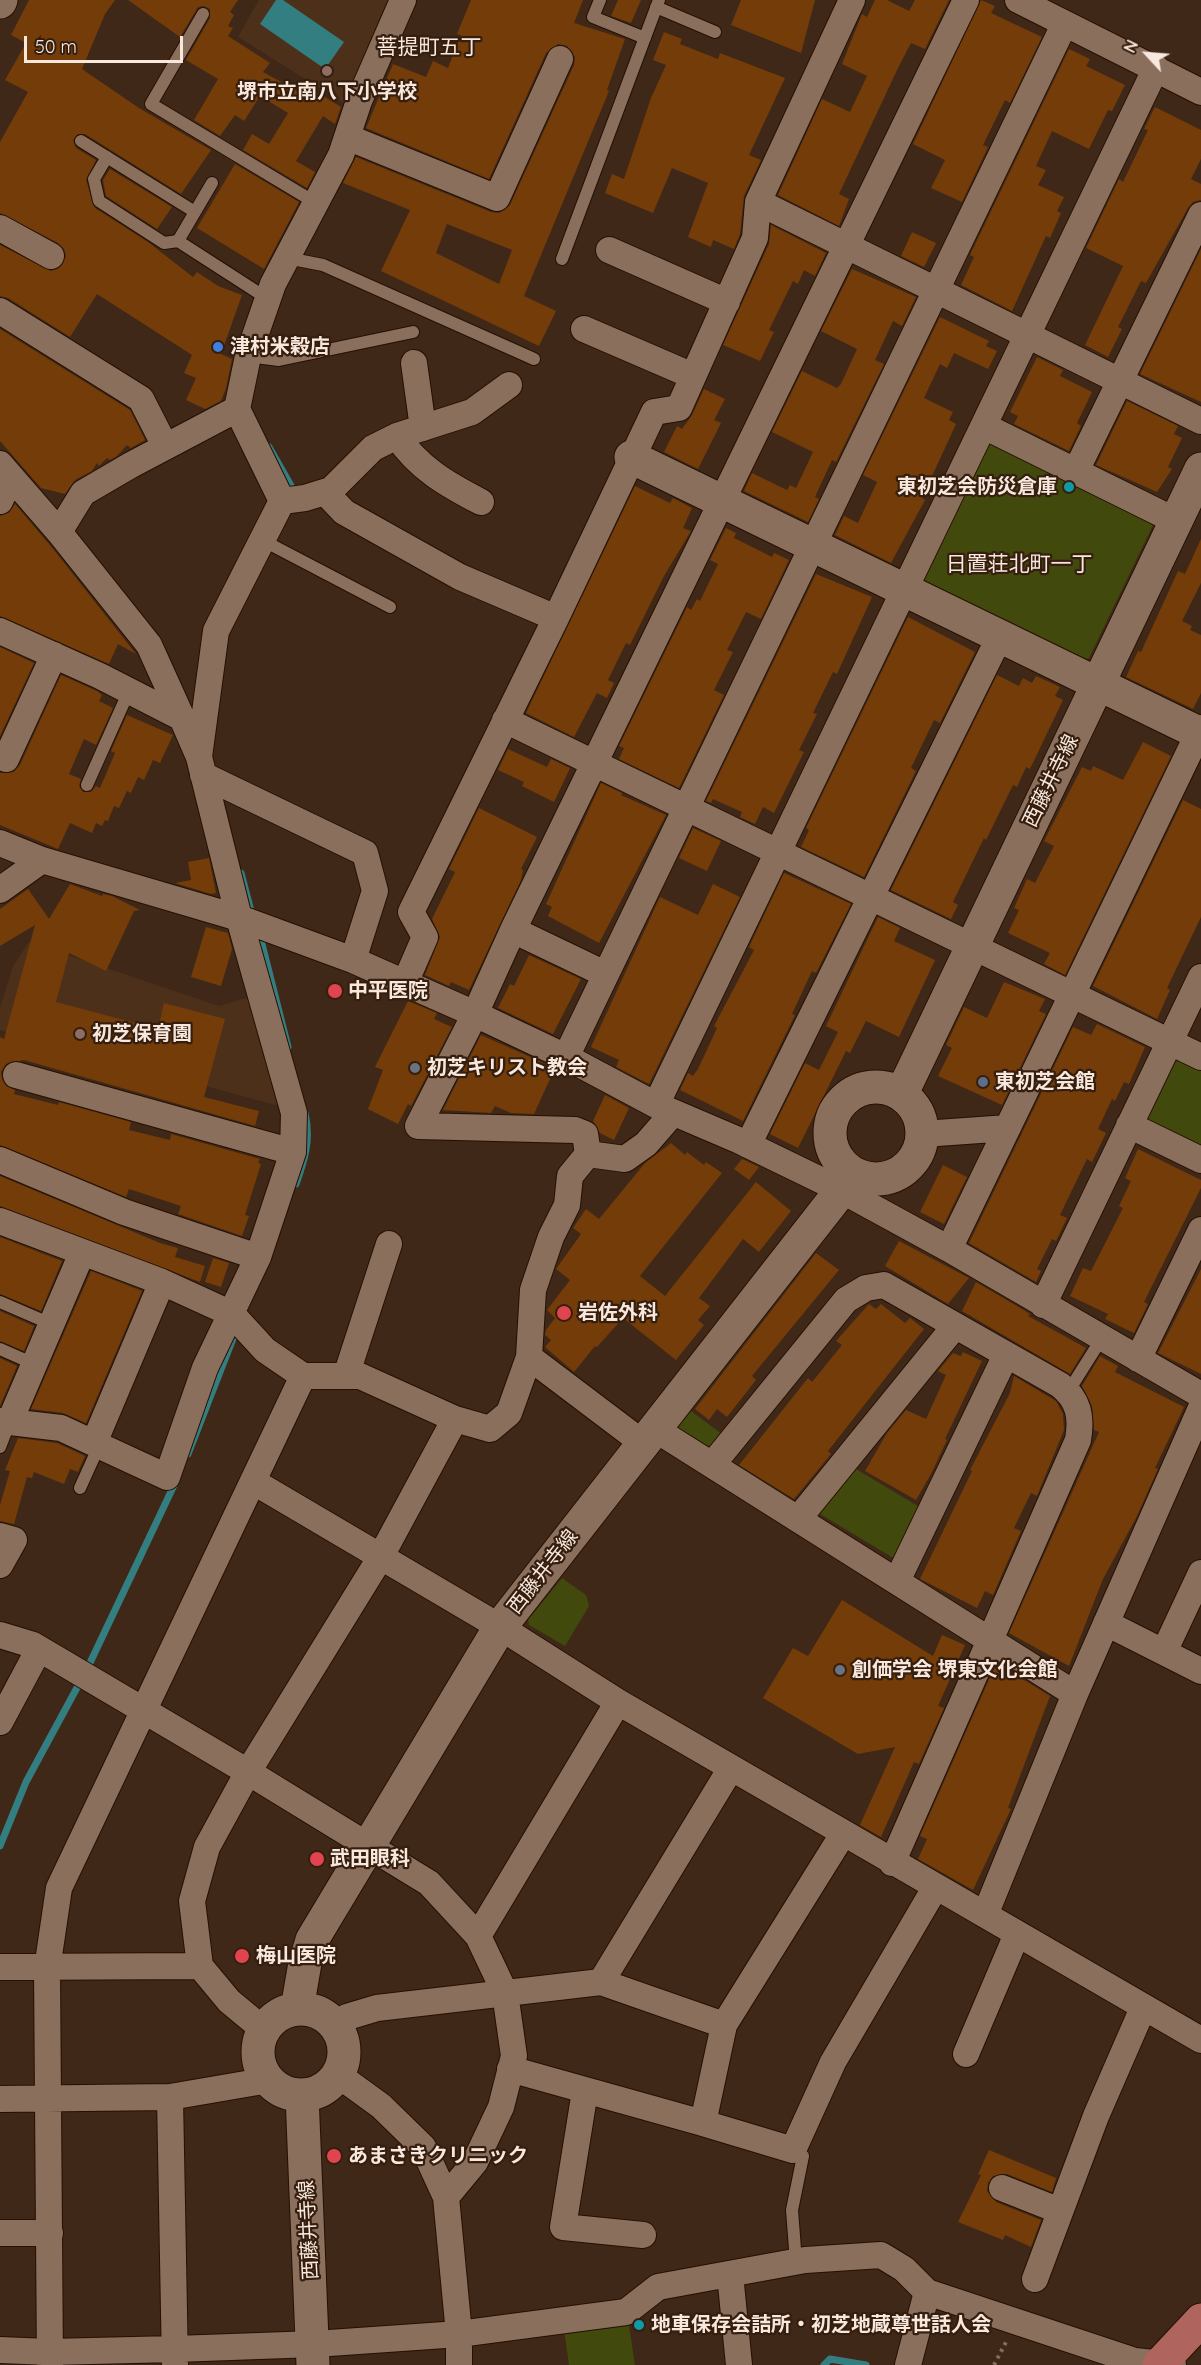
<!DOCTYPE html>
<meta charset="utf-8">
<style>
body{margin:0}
#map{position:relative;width:1201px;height:2365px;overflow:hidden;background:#3f2818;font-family:Quicksand,sans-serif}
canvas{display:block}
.north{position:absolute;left:1117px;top:24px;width:60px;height:60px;-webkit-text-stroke:4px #351e0e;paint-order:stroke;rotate:296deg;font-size:16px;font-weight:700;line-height:24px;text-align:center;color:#f7e7dc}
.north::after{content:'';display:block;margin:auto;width:21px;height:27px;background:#f7e7dc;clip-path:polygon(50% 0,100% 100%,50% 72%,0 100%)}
.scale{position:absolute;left:24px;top:36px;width:159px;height:27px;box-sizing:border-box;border:3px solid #f7e7dc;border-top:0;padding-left:8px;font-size:18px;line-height:21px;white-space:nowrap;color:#f7e7dc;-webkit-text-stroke:4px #351e0e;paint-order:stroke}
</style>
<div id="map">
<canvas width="1201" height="2365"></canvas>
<div class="north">N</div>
<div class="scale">50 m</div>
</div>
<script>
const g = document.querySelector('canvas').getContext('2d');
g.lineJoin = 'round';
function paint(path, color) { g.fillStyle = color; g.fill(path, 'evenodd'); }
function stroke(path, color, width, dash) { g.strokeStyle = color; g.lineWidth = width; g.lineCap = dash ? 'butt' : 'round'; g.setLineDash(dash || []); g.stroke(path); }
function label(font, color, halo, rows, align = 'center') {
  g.font = font + ' Quicksand,"Noto Sans JP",sans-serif'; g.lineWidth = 4.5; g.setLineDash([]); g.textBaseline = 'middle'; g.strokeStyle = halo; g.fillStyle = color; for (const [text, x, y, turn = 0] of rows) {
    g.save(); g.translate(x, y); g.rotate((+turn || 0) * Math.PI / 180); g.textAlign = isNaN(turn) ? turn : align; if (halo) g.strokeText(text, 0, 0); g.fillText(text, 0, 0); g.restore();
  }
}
paint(new Path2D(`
 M259 0H392L347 105 238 37Z
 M29 942 219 1006 253 996 279 1106 0 1030V1008L13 966Z`), '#4d301a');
paint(new Path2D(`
 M986 441 1149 515 1153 525 1089 658 1078 662 924 587 920 577Z
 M1183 1060 1201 1068V1149L1150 1124 1147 1116 1174 1062Z
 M691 1411 722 1434 712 1448 677 1428Z
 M856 1469 921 1508 895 1559 820 1514Z
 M562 1578 586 1595 589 1606 565 1646 529 1625 528 1620Z
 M628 2319 635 2365H569L564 2329Z`), '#42490c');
paint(new Path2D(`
 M276 0H283L344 42 325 69 260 24Z`), '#337e81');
stroke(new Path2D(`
 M269 447 294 491
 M241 873 252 915
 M260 936 288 1047
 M296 1184C305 1159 311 1139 305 1113
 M188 1454 234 1336
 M89 1665 176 1481
 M0 1846 26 1782 79 1684
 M824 2365 830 2359 866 2365`), '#337e81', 7);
paint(new Path2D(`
 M29 0H115L105 14 82 69 139 108 211 150 181 194 85 134H78L73 140 76 148 96 160 86 180 95 208 148 242 193 277 197 272 218 286 242 295 221 354 232 359 226 388 221 401 205 409 186 400 196 378 184 373 192 355 97 294 70 337 8 298 0 296V245L51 271 59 268 66 256 64 249 58 243 0 213V142L28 92 5 80 26 43 11 35Z
 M128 0H238L230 12 234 15 228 26 233 28 228 36 270 63 263 72 305 95 309 87 341 107 335 124 323 116 296 161 315 172 307 188 243 150 252 134 269 144 288 113 260 96 244 121 235 115 220 136 194 120 218 79 186 60 210 18V9L204 6 198 7 180 37Z
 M471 0H583L574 23 625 39 607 90 609 91 524 296 556 311 539 346 381 271 410 210 343 183 356 157 491 212 499 213 510 205 574 65 575 57 567 46 558 44 546 53 489 179 366 128 393 64 426 77 433 61 448 68 461 35 457 34ZM447 224 512 250 499 284 436 253Z
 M618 0H641L631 23 611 16Z
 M741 0H815L801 53 731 25Z
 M875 0H887L909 11 915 0H949L925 49 911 43 898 68 839 194 849 199 839 226 778 195 822 99 850 112 867 76 842 64 862 14 867 17Z
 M981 0 995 6 991 13 1042 37 1010 103 1005 100 986 139 983 145 988 147 962 202 931 188 945 160 913 144Z
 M664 32 682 39 680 44 718 59 720 53 785 78 749 155 761 160 744 196 740 234 734 249 713 240 711 247 688 237 708 183 672 168 653 213 605 193 612 174 624 179 651 98 666 65 653 60Z
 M1069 49 1090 59 1086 66 1125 85 1112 111 1108 110 1089 149 1052 131 1036 166 1046 170 1038 185 1064 197 1057 211 1061 213 1050 238 1046 236 1012 311 961 285 974 257 970 255Z
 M1155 107 1201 130V159L1191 179 1201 184V200L1193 202 1188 208 1146 283 1141 281 1118 327 1122 329 1108 357 1085 345 1123 266 1086 248 1119 179 1123 182 1148 130 1144 129Z
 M235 164 299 202 264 269 197 228Z
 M110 169 172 207 157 229 106 196 103 180Z
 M771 225 826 253 815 276 804 270 798 284 793 281 769 330 774 332 760 361 723 345 769 244Z
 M912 232 936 243 924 267 901 256Z
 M1201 249V402L1140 374Z
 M852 269 916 297 902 326 893 321 875 360 884 364 836 462 832 460 815 497 819 499 808 522 744 491 752 473 787 490 790 485 796 488 813 452 772 432 802 371 837 388 841 384 857 349 821 331Z
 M940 317 989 341 986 346 997 351 988 369 954 353 947 368 940 364 924 398 953 412 949 420 956 424 922 498 925 500 891 563 835 535 844 516 858 523 877 482 863 475Z
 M0 329 130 410 145 440 131 448 127 445 117 456 110 460 107 458 99 466 97 463 92 471 75 480 65 494 41 488 0 441Z
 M1037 357 1063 370 1060 376 1092 392 1077 423 1081 426 1069 451 1014 424 1018 416 1010 412Z
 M704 389 725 399 714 420 721 423 698 469 664 452 677 426 682 429 692 415Z
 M1127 401 1178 426 1174 434 1182 438 1168 467 1172 469 1157 492 1096 465Z
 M635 486 670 503 673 498 692 508 683 528 691 531 664 576 630 645 626 643 608 680 614 683 607 698 597 693 574 737 526 713Z
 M15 504 54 550 136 654 118 644 109 664 0 616V516L9 513Z
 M726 528 736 533 734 538 772 557 774 553 789 560 761 619 746 612 727 650 733 652 714 690 724 695 679 788 619 759 624 748 619 746 687 607 691 610 697 599 700 601 718 564 710 560Z
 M1201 539V583L1182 621 1192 626 1190 630 1201 635V693L1193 709 1126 677 1138 651 1141 652 1178 571 1185 574Z
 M816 574 872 597 837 674 833 672 813 713 817 714 799 750 804 752 774 813 763 807 755 824 740 817 742 812 713 799 711 803 706 801Z
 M908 617 975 652 940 723 934 720 911 768 916 771 864 877 801 847 809 830 806 828Z
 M0 647 34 663 0 736Z
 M61 675 97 691 102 695 99 701 113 708 96 745 84 739 69 774 81 779 79 786 83 792H91L96 786 100 788 115 753 111 751 127 715 173 735 160 763 153 760 144 780 138 777 131 793 127 791 119 808 114 806 108 821 105 820 102 826 96 823 92 833 70 823 58 849 0 825V773L14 772 20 765Z
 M997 675 1019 686 1023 678 1032 683 1036 676 1060 687 1055 696 1063 700 1030 769 1026 767 1017 787 1013 785 986 840 984 838 953 902 958 905 951 919 891 890Z
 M1143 742 1171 756 1065 975 1044 964 1050 953 1008 933 1019 910 1014 908 1027 879 1035 883 1054 846 1044 841 1082 767 1091 771 1093 766 1123 780Z
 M508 749 547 767 551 759 570 768 554 802 522 786 524 782 498 770Z
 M601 783 622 793 621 795 666 815 599 943 548 916 552 907 546 904Z
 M1183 800 1201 809V917L1167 988 1170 990 1157 1019 1093 986Z
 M479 808 537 837 521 869 523 870 521 880 469 990 451 982 449 986 425 975 440 937 432 919 455 872 449 869Z
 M693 828 721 841 707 871 679 858Z
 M209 858 216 893 211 894 175 883 191 880 188 862Z
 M784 873 851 904 816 973 812 971 792 1014 795 1015 743 1121 680 1090 688 1073 693 1076 698 1069 717 1028 714 1026 754 950 749 947Z
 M70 884 102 896 103 894 112 896 140 910 134 911 106 971 69 953 56 1002 158 1029 164 1003 225 1019 204 1097 259 1111 255 1126 24 1060 6 1064 1 1072 2 1079 6 1086 15 1090 14 1094 58 1105 59 1102 131 1122 129 1130 170 1140 171 1134 260 1159 258 1163 261 1164 245 1215 249 1216 242 1236 178 1214 181 1206 129 1189 126 1197 0 1145V1037L4 1039 35 925 0 946V909L28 889 49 919Z
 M713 884 740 897 649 1084 616 1067 619 1060 591 1047 660 897 698 915Z
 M878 917 900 928 894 941 935 960 899 1037 866 1021 850 1053 846 1051 798 1148 770 1134 805 1063 819 1070 838 1032 826 1026Z
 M206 927 228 933 232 949 221 986 191 977Z
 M529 955 581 979 553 1034 498 1008 510 984 514 986Z
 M1004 982 1045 999 1039 1011 1046 1014 1002 1105 938 1076 952 1048 946 1045 964 1007 987 1018Z
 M408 1001 437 1013 434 1019 452 1027 411 1106 408 1104 398 1124 368 1109 383 1070 375 1067Z
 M1097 1024 1145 1047 1129 1084 1124 1082 1115 1101 1112 1099 1098 1129 1106 1133 1092 1162 1087 1159 1060 1215 1067 1218 1056 1241 1052 1239 1037 1269 1041 1271 1036 1282 969 1243 1073 1027 1091 1035Z
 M481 1035 555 1068 534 1114 511 1113 495 1106 491 1113 443 1110Z
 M605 1095 629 1108 614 1140 600 1133 593 1121Z
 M671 1143 685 1155 687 1152 704 1165 706 1162 722 1173 640 1276 665 1296 756 1182 791 1211 759 1252 743 1239 699 1298 710 1306 698 1320 704 1325 676 1360 623 1318 597 1347 595 1346 574 1372 545 1347 551 1340 545 1335 546 1330 555 1318 547 1310 570 1280 556 1269 581 1234 573 1228 586 1209 599 1219 645 1163Z
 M1138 1149 1201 1180V1188L1144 1302 1148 1304 1134 1333 1105 1319 1108 1314 1070 1296 1083 1268 1091 1271 1123 1208 1119 1206 1131 1181 1125 1178Z
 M742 1159 759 1167 749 1180 734 1169Z
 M943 1165 967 1177 944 1224 920 1212Z
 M0 1176 160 1243 178 1248 175 1257 205 1266 200 1282 0 1206Z
 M0 1237 62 1261 41 1311 0 1294Z
 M899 1241 969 1278 948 1304 885 1266Z
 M816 1253 839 1270 752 1376 756 1380 727 1417 717 1409 709 1420 695 1409Z
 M213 1258 229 1263 221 1287 205 1282Z
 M1201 1269V1374L1158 1353Z
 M91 1271 142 1291 86 1423 63 1413 31 1409Z
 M976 1282 1022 1309 1030 1314 1028 1316 1086 1348 1070 1374 962 1311Z
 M869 1304 876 1309 881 1304 905 1323 910 1318 924 1329 828 1451 831 1454 794 1499 739 1465 808 1378 812 1382 842 1345 836 1341Z
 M0 1311 34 1326 24 1351 0 1341Z
 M963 1352 982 1361 945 1439 947 1440 931 1474 916 1500 865 1471 887 1433 906 1410 926 1419 946 1375 938 1371 953 1353 961 1356Z
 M1100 1356 1118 1366 1115 1372 1184 1407 1155 1468 1158 1469 1136 1518 1103 1579 1069 1666 1009 1633 1099 1432 1094 1430 1092 1406 1082 1386Z
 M0 1358 17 1366 0 1406Z
 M1014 1376 1056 1401 1063 1414 1064 1430 1037 1496 1031 1493 1014 1528 1021 1531 993 1595 985 1591 977 1608 920 1579 972 1471 970 1470 1010 1393Z
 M18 1438 57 1443 85 1456 78 1472 70 1469 64 1484 34 1472 32 1478 27 1477 14 1524 0 1521V1505L10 1471 5 1470Z
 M842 1600 933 1656 942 1635 965 1645 938 1706 944 1708 919 1764 914 1762 881 1837 860 1825 895 1747 858 1754 763 1698 793 1648 808 1656Z
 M994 1668 1026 1681 1050 1696 1008 1808 1011 1809 973 1890 918 1859 927 1839 920 1836Z
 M989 2150 1056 2178 1052 2192 1007 2174 993 2176 988 2183 987 2191 996 2202 1041 2220 1031 2247 1005 2235 1003 2240 958 2222 981 2175 978 2174Z`), '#743c08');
const lane = new Path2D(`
 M600 0 593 17 645 38
 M656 7 715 32
 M203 14 151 104 316 203
 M81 141 195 212
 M107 157 94 179 99 201 164 243 178 241 212 183
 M178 241 268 299
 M287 258 323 265 534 359
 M562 259 659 0
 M248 356 279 360 413 332
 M262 540 390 607
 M87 785 129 691
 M0 1302 51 1324
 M0 1349 34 1364
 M1068 1392 1102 1338
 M0 1447 10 1421
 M80 1488 99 1446
 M793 2150 803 2156 792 2210 796 2262`);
const street = new Path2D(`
 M1018 0 1201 92
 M347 137 497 198 560 59
 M758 202 1201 421
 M0 228 51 256
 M609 250 727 302
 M0 311 141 399 165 446
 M584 329 693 376
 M414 363 423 428
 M984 426 1176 521
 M397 436C418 468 448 485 481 502
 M0 464 59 532 149 645 182 718 199 757 239 918 294 1113 293 1152 258 1257 205 1368 167 1477 61 1428 0 1421
 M1076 471 1201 215
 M325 492 344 512 460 577 556 618
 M0 501 11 477
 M282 501 305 498 331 490 373 448 397 436 472 412 509 385
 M59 532 83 493 131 465 237 409
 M0 631 100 676 182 718
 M505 720 1201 1057
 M199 757 216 631 282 501 237 409 248 356 273 284 341 155 359 101 403 0
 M6 759 54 655
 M203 775 365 853 375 891 353 960
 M0 843 42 860 239 918 353 960 475 1014 566 1057 656 1105 738 1140 841 1190 949 1249 1201 1395
 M0 890 42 860
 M513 930 475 1014 418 1126 575 1130 585 1134 588 1154
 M605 974 513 930 966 0
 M405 983 425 937 411 912 556 618 654 412 679 408 755 238 758 202 852 0
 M566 1057 1064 25
 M16 1075 293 1152
 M656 1105 1156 68
 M1129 1125 1201 1160
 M923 1134 1008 1128
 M748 1145 1000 636
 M0 1160 124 1212 258 1257
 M0 1221 162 1282 232 1314 265 1350 303 1376H360L455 1419 490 1429 509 1413 529 1357
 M949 1249 1201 728
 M1043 1305 1201 977
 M1138 1359 1201 1230
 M346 1376 389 1244
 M10 1421 82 1253
 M655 1429 1075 1694
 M94 1443 162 1282
 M644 1444 529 1357 533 1290 551 1237 567 1205 570 1176 588 1154 625 1159 646 1144 673 1113
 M712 1465 846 1300 866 1288 884 1285 1060 1385C1079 1400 1082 1417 1078 1440L892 1863
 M254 1482 500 1627 618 1702 1201 2040
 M798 1519 955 1326
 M0 1536 14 1540 0 1565
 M897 1581 1006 1355
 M1106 1623 1201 1671
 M0 1635 33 1645 248 1772 429 1883 478 1936 505 1993 514 2056 501 2107 475 2162 446 2197
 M1164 1652 1201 1573
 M0 1722 39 1649
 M985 1915 1075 1694 1201 1408
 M478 1936 618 1702
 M0 1967 200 1966
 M601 1982 731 1768
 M335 2026 347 2017 377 2008 601 1982 724 2025
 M264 2030 229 2001 200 1966 192 1901 207 1847 248 1772 380 1558 455 1419
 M966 2054 1017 1934
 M510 2069 703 2123 724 2025 843 1834
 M337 2074 381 2106 423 2147 446 2197 459 2334V2365
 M585 2091 563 2227 643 2235
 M170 2097 175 2365
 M0 2099 170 2097 269 2080
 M703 2123 793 2150 833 2062 935 1888
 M1002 2188 1060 2211
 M0 2233H50
 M730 2274 739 2365
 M1035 2279 1096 2116 1143 2008
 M0 2350 49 2352 175 2349 315 2344 459 2334 626 2312 658 2287 805 2260 881 2255 904 2269 927 2292 1135 2361 1173 2365
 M50 2365 47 1969 59 1888 303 1376
 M908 2365 927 2292`);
const secondary = new Path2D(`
 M0 2 1 0
 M631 457 1201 734
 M830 1133a46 46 0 1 1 92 0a46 46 0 1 1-92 0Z
 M902 1093 1201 469
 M297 2009 305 1963 312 1940 500 1627 854 1174
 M258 2052a43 43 0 1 1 86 0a43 43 0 1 1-86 0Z
 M302 2095 313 2365`);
const primary = new Path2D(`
 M1159 2365 1201 2320`);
stroke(lane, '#251002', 14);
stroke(street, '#251002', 28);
stroke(secondary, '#251002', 35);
stroke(primary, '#251002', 35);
stroke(new Path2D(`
 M994 2365 1006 2342`), '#826d5f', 4, [3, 4.5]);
stroke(lane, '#8a6f5d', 12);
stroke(street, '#8a6f5d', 26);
stroke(secondary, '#8a6f5d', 33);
stroke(primary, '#b0645e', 33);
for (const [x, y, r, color] of [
 [327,71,6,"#8d6e63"],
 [218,347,6,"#3f7fe0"],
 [1069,487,6,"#0f9aa8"],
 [335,991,8,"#e0444e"],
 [80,1034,6,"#8d6e63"],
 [415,1068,6,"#6b7280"],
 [983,1082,6,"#5c6f8a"],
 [564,1313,8,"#e0444e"],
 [840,1670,6,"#6b7280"],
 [317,1859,8,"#e0444e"],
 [242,1956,8,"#e0444e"],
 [334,2156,8,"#e0444e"],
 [639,2325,6,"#0f9aa8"]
]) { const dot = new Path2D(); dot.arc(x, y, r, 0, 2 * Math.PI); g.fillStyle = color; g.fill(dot); stroke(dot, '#351e0e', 2); }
label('bold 20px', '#f7e7dc', '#351e0e', [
 ["堺市立南八下小学校",327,92,"center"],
 ["津村米穀店",230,347],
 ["東初芝会防災倉庫",1057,487,"right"],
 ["中平医院",348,991],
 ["初芝保育園",92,1034],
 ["初芝キリスト教会",427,1068],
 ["東初芝会館",995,1082],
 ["岩佐外科",578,1313],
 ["創価学会 堺東文化会館",852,1670],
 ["武田眼科",330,1859],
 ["梅山医院",256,1956],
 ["あまさきクリニック",348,2156],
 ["地車保存会詰所・初芝地蔵尊世話人会",651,2325]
], 'left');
label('20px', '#f7e7dc', '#351e0e', [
 ["西藤井寺線",1051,781,-64],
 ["西藤井寺線",543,1572,-52],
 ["西藤井寺線",309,2230,-93]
]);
label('21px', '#f7e7dc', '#351e0e', [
 ["菩提町五丁",429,48],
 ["日置荘北町一丁",1019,565]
]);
</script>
